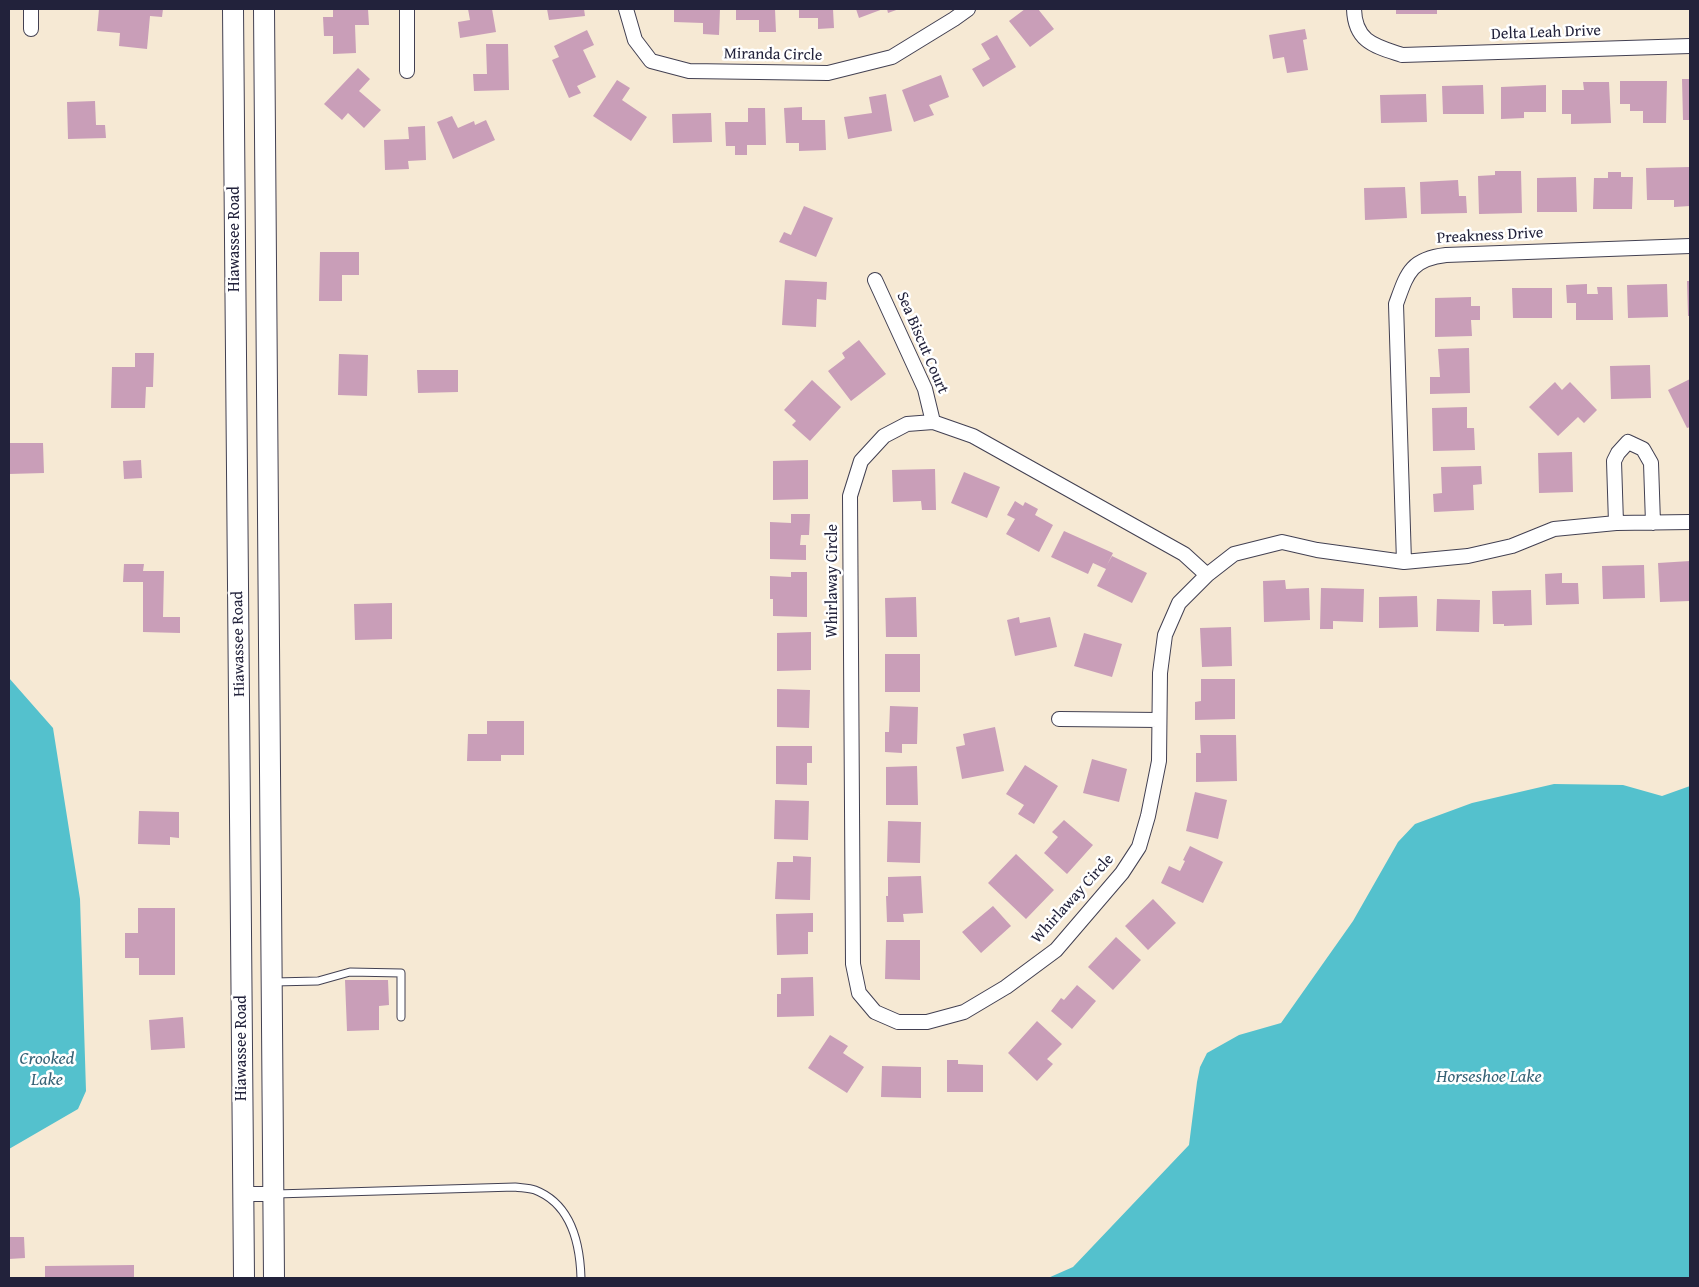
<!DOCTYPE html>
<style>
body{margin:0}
#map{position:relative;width:1699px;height:1287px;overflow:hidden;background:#f6e9d4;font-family:"Gentium Book Plus",serif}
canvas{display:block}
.frame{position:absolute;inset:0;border:10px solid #22223b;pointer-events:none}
</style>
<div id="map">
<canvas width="1699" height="1287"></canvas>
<div class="frame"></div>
</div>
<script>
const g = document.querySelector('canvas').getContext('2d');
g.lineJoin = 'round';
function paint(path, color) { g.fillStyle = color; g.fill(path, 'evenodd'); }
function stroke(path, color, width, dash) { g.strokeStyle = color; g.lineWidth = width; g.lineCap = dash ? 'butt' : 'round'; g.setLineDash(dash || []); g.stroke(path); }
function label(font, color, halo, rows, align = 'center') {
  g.font = font + ' "Gentium Book Plus",serif'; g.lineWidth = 5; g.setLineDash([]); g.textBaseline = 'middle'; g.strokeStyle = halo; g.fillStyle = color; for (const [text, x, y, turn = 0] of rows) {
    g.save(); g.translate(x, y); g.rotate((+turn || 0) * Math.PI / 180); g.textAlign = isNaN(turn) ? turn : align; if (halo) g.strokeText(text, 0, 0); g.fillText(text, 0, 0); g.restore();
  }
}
paint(new Path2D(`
 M9 678 53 728 80 899 86 1091 78 1109 9 1149Z
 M1554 784 1623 785 1662 796 1690 786V1278H1048L1073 1267 1189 1145 1197 1082 1200 1067 1207 1053 1239 1035 1281 1023 1353 921 1398 842 1415 824 1472 803Z`), '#54c1cd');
paint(new Path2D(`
 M99 9H163L162 17 150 16 147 49 119 46 120 33 97 31Z
 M333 9H368L369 25H355L356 53 333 54V36H324L323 17H333Z
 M468 9H492L496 32 460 38 458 22 470 20Z
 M547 9H584L585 16 549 20Z
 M674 9H720L719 35 703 34V23L674 22Z
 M736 9H775L776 32H759V20H736Z
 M799 9H833L834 28 818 29V18H799Z
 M856 9H883L859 18Z
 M887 9H899L888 13Z
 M1025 9H1038L1054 29 1030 47 1009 21Z
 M1396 9H1437V14H1396Z
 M1305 29 1307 39 1303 40 1308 70 1287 73 1284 57 1273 59 1269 35Z
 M587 30 594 45 583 50 596 77 577 86 581 93 569 98 552 60 559 57 554 46Z
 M997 35 1016 67 983 87 972 69 990 59 981 44Z
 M486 44H508L509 90 474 91 473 74H487Z
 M358 68 370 79 359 91 381 110 364 128 348 113 342 120 324 104Z
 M941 75 949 97 929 105 934 115 914 122 902 90Z
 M1682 79H1690V120H1683Z
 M617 80 630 88 622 100 647 117 631 141 593 116Z
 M1620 81H1667L1666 123H1643V111H1630V104H1620Z
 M1583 82H1609L1611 123 1571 124V114H1562V90H1584Z
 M1483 85 1484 114H1443L1442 86Z
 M1546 85V112H1524V118L1501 119V87Z
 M886 94 892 131 848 139 844 117 872 113 869 97Z
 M1426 94 1427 122 1381 123 1380 95Z
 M95 101 96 125H105L106 138 68 139 67 102Z
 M802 107V120H825L826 150 799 151V143H786L784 108Z
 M748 108H765L766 145H747V155H735V146H726L725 122H748Z
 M711 113 712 142 673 143 672 114Z
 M452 116 458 128 474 121 475 125 486 120 495 140 453 159 437 122Z
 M425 126 426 160 408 161 409 169 385 170 384 140 409 139 408 127Z
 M1690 167V206L1674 207V200H1647L1646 168Z
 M1495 171H1521L1522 213 1479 214 1478 176 1495 175Z
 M1608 172H1621V177H1633L1632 209H1593L1594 178H1608Z
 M1576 177 1577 212H1537V178Z
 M1458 180 1459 196H1466L1467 213 1421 214 1420 182Z
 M1405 187 1407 218 1365 220 1364 188Z
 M804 206 833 218 816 257 779 242 784 232 791 235Z
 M320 252H359V275H342V301H319Z
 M785 280 827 282 826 300 817 299 816 327 782 325Z
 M1687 281H1690V316H1688Z
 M1587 284V294H1598L1597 287H1612L1613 320H1576V303H1567L1566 285Z
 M1667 284 1668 317 1628 318 1627 285Z
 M1512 288H1552V318H1513Z
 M1471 297V306H1480V320H1471L1472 336 1435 337V298Z
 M859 340 886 374 851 401 828 371 845 358 842 353Z
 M1469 348 1470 393 1430 394V377H1440L1438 349Z
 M135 353H154L153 387H146L145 408H111L112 367H135Z
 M339 354 368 355 367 396 338 395Z
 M1650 365 1651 398 1611 399 1610 366Z
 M417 370H458V392L418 393Z
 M1690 379V427L1687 428 1668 390Z
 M812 380 841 407 810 441 792 425 796 421 784 410Z
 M1555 382 1562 390 1570 382 1597 410 1584 423 1578 417 1558 436 1529 407Z
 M1467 407V428H1474L1475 450 1433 451 1432 408Z
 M9 443H43L44 473 9 474Z
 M1572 452 1573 492 1539 493 1538 453Z
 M141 460 142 478 124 479 123 461Z
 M808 460V499L773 500V461Z
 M1481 466 1482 484 1473 485 1474 510 1434 512 1433 494 1442 493 1441 467Z
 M935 469 936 510H922L921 501 893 502 892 470Z
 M964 472 1000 487 987 518 951 503Z
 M1015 501 1023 506 1025 502 1038 509 1035 515 1053 525 1039 552 1006 534 1015 519 1007 515Z
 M791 514H810L809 535H801L800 545H806V560L770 559V522L791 523Z
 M1064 531 1113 553 1107 565 1112 556 1147 573 1132 603 1097 586 1106 569 1093 563 1088 574 1051 557Z
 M1690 561V601L1660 602 1658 563Z
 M124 564H144L143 571H164L163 617H180V633L143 632V582H123Z
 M1644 565 1645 598 1603 599 1602 566Z
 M791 572H807V617L773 616V599H770V576L791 577Z
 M1562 573V583H1578L1579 604 1546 605 1545 574Z
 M1285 580 1286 589 1309 588 1310 620 1264 622 1263 581Z
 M1321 588 1364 589 1363 622 1333 621V629H1320Z
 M1531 590 1532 625 1504 626V624H1493L1492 591Z
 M1417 596 1418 627 1379 628V597Z
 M916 597 917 637H886L885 598Z
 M1437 599 1480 600 1479 632 1436 631Z
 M392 603V639L355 640 354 604Z
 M1019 617 1020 623 1050 617 1057 647 1015 656 1007 620Z
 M1231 627 1232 666 1202 667 1200 628Z
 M811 632V670L777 671V633Z
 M1084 633 1122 644 1112 677 1074 666Z
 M885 654H920V692H885Z
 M1201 679H1235V719L1195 720V702L1201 701Z
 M777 689 810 690 809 728 777 727Z
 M890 706 918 707 917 744H902V753L885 752V732H889Z
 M487 721H524V755H501V761H467L468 734H487Z
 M995 727 1004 771 962 779 956 747 965 745 963 734Z
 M1200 735H1236L1237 781 1196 782V753H1201Z
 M776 746H812V763H807V785L776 784Z
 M1092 759 1127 769 1119 802 1083 793Z
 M1025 765 1058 786 1034 824 1018 814 1024 805 1006 794Z
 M917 766 918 805H886V767Z
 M1195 792 1227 800 1218 839 1186 831Z
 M775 800 809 801 808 840 774 839Z
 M139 811 179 812V838L170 837V845L138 844Z
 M1064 820 1093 845 1067 874 1044 853 1058 837 1052 832Z
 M888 821 921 822 920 863 887 862Z
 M1190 846 1223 862 1203 903 1161 883 1169 866 1180 871 1185 861 1183 860Z
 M1016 854 1054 890 1026 919 988 883Z
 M793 856 811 857 810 900 775 899 777 862H793Z
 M921 876 923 913 903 914 904 922H887L886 896H888V877Z
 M1153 899 1176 923 1148 950 1125 926Z
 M993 906 1011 926 981 953 962 932Z
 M138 908H175V975H139V958H125V933H138Z
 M813 913V932H808V954L777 955 776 914Z
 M1116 937 1141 960 1113 990 1088 967Z
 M886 940H920V980L885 979Z
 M813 977 814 1016 777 1017V994H781V978Z
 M345 980H388L389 1005 379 1006V1030L347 1031Z
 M1077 985 1096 1001 1072 1029 1051 1011 1061 998 1064 1000Z
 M183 1017 185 1048 151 1050 149 1020Z
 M1037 1021 1062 1044 1047 1059 1053 1064 1037 1081 1008 1053Z
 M830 1035 848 1046 843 1053 864 1067 847 1093 808 1068Z
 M947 1060H958V1064L983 1065V1092H947Z
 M882 1066 921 1067V1098L881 1097Z
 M9 1237H24L25 1258 9 1259Z
 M134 1265V1278H45V1266Z`), '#c99eb8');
const lane = new Path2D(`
 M274 982 318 981 350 972 401 973V1017
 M276 1194 515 1187C521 1188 529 1188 535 1190 571 1204 580 1243 581 1278`);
const street = new Path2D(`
 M407 9V71
 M626 9 635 40 651 61 689 71 828 73 892 57 954 19 968 9
 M1354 9C1355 42 1375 46 1402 55L1690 46
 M31 29V9
 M875 280 925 389 933 422
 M1616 523 1614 461 1618 453 1628 442 1643 449 1651 463 1653 523
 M1404 562 1396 304C1407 274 1410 259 1446 255L1690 246
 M1207 575 1184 554 973 436 933 422 907 424 884 436 861 461 850 496 853 964 859 993 875 1012 898 1022H927L964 1012 1006 987 1056 950 1122 873 1139 847 1148 816 1159 761 1160 673 1165 635 1179 603 1207 575 1234 554 1282 542 1317 550 1404 562 1468 556 1512 546 1554 529 1616 523 1690 522
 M1059 719 1159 720
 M243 1194H273`);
const secondary = new Path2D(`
 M233 9 244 1278
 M264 9 274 1278`);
stroke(lane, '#424052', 9);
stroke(street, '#424052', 16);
stroke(secondary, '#424052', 22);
stroke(lane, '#fff', 7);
stroke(street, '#fff', 14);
stroke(secondary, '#fff', 20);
label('16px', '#22223b', '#fff', [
 ["Delta Leah Drive",1546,33,-2],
 ["Miranda Circle",773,55,1],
 ["Preakness Drive",1490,236,-3],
 ["Hiawassee Road",235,239,-90],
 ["Sea Biscut Court",922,343,67],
 ["Whirlaway Circle",833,581,-90],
 ["Hiawassee Road",239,644,-91],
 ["Whirlaway Circle",1073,899,-48],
 ["Hiawassee Road",242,1048,-90]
]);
label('italic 18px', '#366275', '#fff', [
 ["Crooked",47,1059],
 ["Lake",47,1080],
 ["Horseshoe Lake",1489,1077]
]);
</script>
